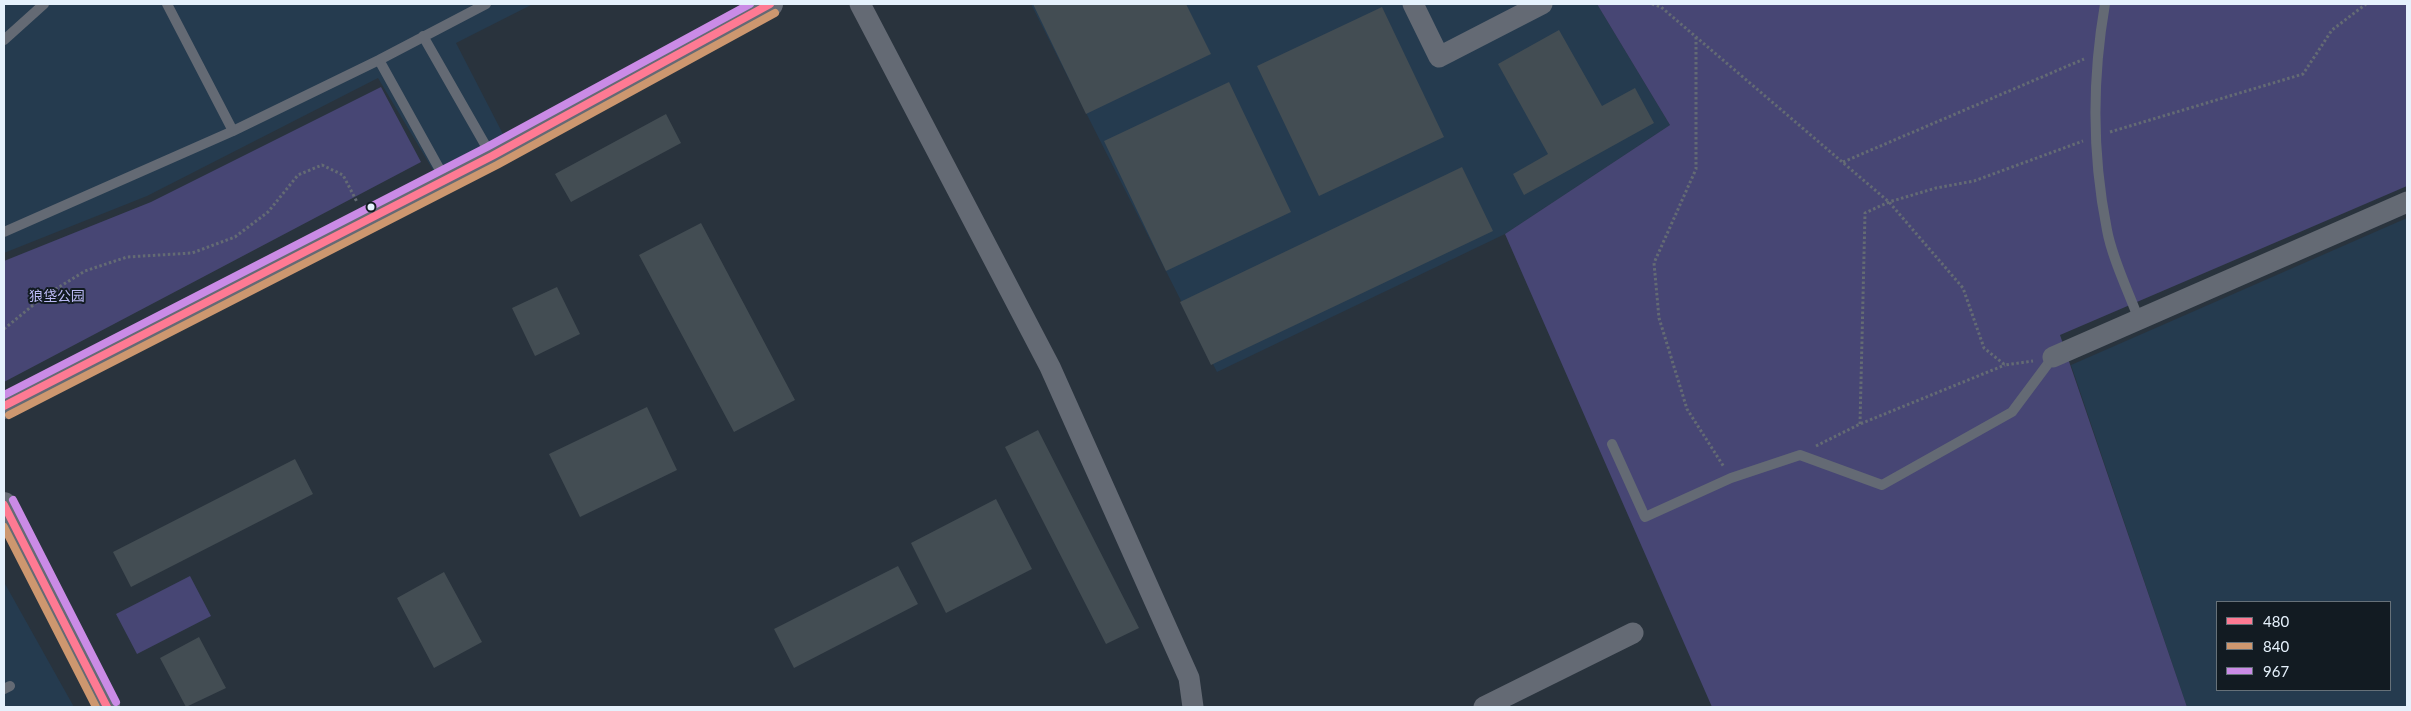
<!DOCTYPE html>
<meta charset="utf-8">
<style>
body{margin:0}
#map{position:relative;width:2411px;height:711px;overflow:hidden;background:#29333d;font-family:Lato,sans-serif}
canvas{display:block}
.frame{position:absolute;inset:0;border:5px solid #e5f1fc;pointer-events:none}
.legend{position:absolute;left:2216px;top:601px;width:175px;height:90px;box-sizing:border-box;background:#121b22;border:1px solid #667179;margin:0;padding:6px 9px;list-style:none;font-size:15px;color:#e5f1fc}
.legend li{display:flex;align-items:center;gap:10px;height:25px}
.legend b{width:25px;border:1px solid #667179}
</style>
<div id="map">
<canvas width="2411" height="711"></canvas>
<div class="frame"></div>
<ul class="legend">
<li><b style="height:6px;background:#fe7a93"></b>480</li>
<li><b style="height:6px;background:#cd976f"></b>840</li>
<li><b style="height:6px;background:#ca8be6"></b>967</li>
</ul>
</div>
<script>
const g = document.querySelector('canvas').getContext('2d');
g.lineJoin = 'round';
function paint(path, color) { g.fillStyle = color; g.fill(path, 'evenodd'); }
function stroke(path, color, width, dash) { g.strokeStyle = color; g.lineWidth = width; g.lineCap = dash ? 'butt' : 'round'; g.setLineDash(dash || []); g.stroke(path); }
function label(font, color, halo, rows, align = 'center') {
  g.font = font + ' Lato,"Noto Sans SC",sans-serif'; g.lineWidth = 4; g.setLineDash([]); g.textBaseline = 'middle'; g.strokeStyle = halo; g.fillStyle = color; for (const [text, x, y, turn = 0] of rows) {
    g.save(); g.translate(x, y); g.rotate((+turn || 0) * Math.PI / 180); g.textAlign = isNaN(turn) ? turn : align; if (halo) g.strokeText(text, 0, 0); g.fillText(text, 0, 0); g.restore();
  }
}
paint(new Path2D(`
 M4 4H533L456 43 504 136 433 170 378 78 147 196 4 253Z
 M1031 4H1597L1670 125 1505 234 1217 372Z
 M2407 218V707H2187L2071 365ZM2217 602H2390V690H2217Z
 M4 582 74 707H4Z`), '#253b4f');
paint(new Path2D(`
 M1597 4H2407V186L2060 335 2187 707H1712L1505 234 1670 125Z
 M381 87 421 162 4 382V261L151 202Z
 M190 576 211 616 137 654 116 614Z`), '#474674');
paint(new Path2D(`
 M1033 4H1186L1211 54 1086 114Z
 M1382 7 1444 137 1319 196 1257 66Z
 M1559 30 1602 106 1635 88 1654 123 1524 195 1513 174 1548 154 1498 64Z
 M1229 82 1291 212 1166 271 1104 141Z
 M666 114 681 143 571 202 555 174Z
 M1462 167 1493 231 1211 365 1180 302Z
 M701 223 795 400 734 432 639 255Z
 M557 287 580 334 535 356 512 308Z
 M647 407 677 470 580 517 549 454Z
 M1038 430 1139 628 1106 644 1005 447Z
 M295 459 313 494 131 587 113 552Z
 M996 499 1032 569 946 613 911 543Z
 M898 566 918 604 794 668 774 629Z
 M444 572 482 642 434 668 397 598Z
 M199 637 226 688 186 707 160 658Z`), '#434d53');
stroke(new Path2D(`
 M1652 4 1661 7 1889 202 1963 288 1984 348 2005 365 2033 361
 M1696 37V169L1654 263 1659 318 1687 409 1724 467
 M2110 132 2303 74 2332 30 2366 4
 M1843 162 2084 59
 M4 329 43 297 85 271 127 257 192 253 235 237 268 212 298 175 322 165 343 175 357 202
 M1860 424 1865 213 1889 202 1936 188 1974 181 2083 141
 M1816 446 1860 424 2005 365`), '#646b74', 3, [2.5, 2.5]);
stroke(new Path2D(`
 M167 4 233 131
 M2105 4C2092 79 2092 155 2107 230 2112 258 2129 293 2139 320
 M423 36 491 155
 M4 40 44 4
 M379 60 445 179
 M4 232 233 131 379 60 486 4
 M1612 444 1645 517 1731 478 1800 455 1882 485 2012 412 2053 357
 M4 689 10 686`), '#646a74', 10);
stroke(new Path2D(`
 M860 4 1050 367 1189 678 1193 707
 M1413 4 1439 57 1542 4
 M2053 357 2407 202
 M1484 707 1633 633`), '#646a74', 21);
stroke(new Path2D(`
 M4 406 492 156 770 4
 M4 505 107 707`), '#646a74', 26);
stroke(new Path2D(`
 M4 406 492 156 770 4
 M4 505 107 707`), '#fe7a93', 8);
stroke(new Path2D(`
 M9 415 497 165 775 13
 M4 527 96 707`), '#cd976f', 8);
stroke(new Path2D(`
 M4 395 487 147 750 4
 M13 500 116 702`), '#ca8be6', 8);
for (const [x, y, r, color] of [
 [371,207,4.5,"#e5f1fc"]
]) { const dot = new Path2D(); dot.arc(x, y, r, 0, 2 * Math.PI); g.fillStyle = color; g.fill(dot); stroke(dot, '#121b22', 2); }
label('14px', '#bab9f3', '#121b22', [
 ["狼垡公园",57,296]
]);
</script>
